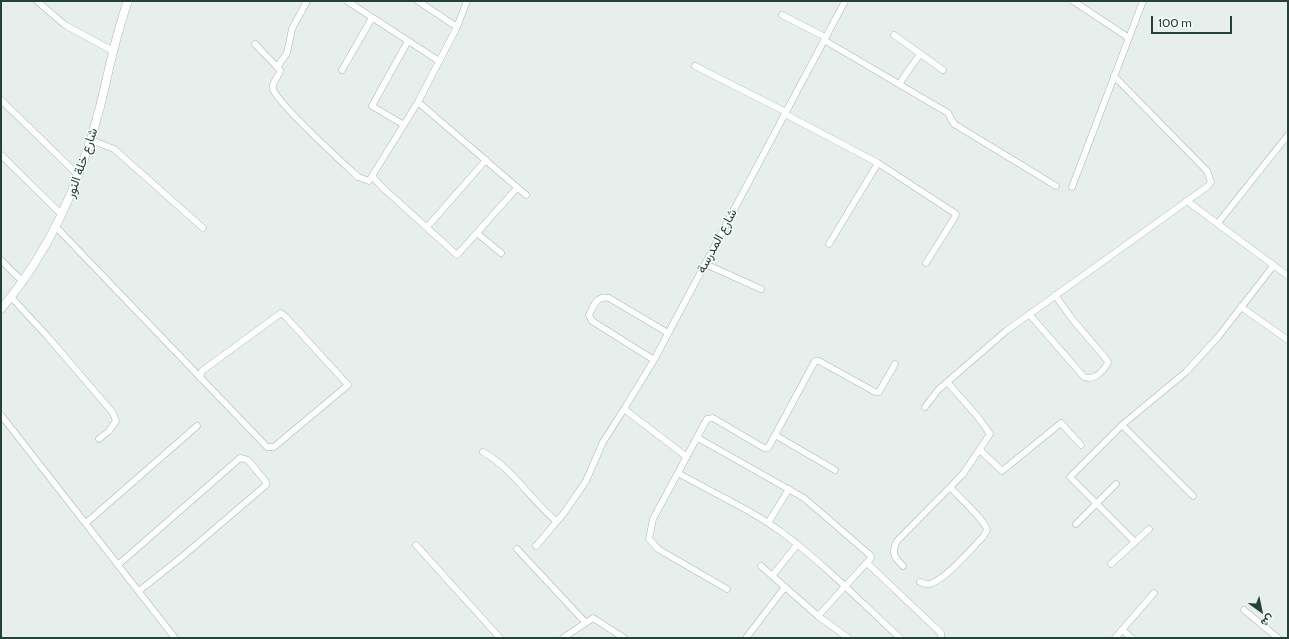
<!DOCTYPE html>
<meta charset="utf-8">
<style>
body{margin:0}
#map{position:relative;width:1289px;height:639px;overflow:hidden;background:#e6efeb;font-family:Cabin,Vazirmatn,sans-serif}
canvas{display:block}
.frame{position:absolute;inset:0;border:2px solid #24423a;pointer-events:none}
.north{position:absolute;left:1241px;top:591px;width:40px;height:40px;-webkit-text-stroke:3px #f7fbf9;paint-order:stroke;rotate:147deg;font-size:11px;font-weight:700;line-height:16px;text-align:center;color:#24423a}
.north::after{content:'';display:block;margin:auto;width:14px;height:18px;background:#24423a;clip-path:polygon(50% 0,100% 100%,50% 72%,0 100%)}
.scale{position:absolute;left:1151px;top:16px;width:81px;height:18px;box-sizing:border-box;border:2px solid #24423a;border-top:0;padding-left:5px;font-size:12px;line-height:14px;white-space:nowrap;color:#24423a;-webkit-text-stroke:3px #f7fbf9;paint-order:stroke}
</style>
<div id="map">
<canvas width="1289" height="639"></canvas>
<div class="frame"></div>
<div class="north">ش</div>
<div class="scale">100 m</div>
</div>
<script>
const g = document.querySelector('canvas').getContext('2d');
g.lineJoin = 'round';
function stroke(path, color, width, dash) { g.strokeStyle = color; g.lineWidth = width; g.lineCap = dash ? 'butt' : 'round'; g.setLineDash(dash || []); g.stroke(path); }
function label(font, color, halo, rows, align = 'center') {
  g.font = font + ' Cabin,Vazirmatn,sans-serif'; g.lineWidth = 3; g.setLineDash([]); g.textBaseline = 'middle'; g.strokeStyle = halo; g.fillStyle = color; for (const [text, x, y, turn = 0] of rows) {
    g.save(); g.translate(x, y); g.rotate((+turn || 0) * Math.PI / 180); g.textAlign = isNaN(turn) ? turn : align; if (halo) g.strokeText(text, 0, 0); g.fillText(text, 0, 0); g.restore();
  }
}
const minor = new Path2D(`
 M37 1 65 25 113 51
 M347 1 439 61
 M418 1 457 27
 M1073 1 1129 38
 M782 15 825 37
 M894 35 943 70
 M824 40 948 113 954 124 1056 186
 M255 44 280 70C280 76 271 82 273 89 277 103 343 163 358 177L369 181 418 102 457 27 467 1
 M278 66 287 53 292 29 307 1
 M695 66 786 112
 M342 70 372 18
 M899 84 920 54
 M1 100 79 176
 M418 102 526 195
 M785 114 878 163 956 214 955 217 926 263
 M404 125 372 106 408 41
 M91 140 114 149 203 228
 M1 155 62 215
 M373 177 383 188 457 255 517 188
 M1072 187 1143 1
 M1187 201 1288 276
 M1218 223 1288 135
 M56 227 267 447H274L348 385 286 317 281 313 202 371 200 378
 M427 227 486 160
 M477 233 501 253
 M829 244 878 163
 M1 260 23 282
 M705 264 761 289
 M11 297 48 337 113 413 116 421 109 431 99 439
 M1241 307 1288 340
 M1029 314 1084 377C1094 381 1103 371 1108 363L1107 360 1073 320 1055 295
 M654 360 592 321 589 315C594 305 597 295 609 298L668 333
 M925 407 938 390 1006 331 1208 186 1211 182 1207 171 1114 76
 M1 415 175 638
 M1122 425 1193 496
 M775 435 835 470
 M698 438 804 498 870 555 871 558 818 616
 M980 450 1002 471 1061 423 1081 445
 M483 452C511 467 531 500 556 521
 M687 457 624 409 654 360 845 1
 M678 473C713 493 752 510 784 534 825 565 862 603 900 638
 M86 523 197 426
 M768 523 789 489
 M1076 524 1116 484
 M1135 542 1070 477 1122 425 1186 372 1218 337 1274 265
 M416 545 500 638
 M536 546 564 513 586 481 603 442 624 409
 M517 549 585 622
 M867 563 941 633V638
 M119 564 240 458 248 460 266 482V485L183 556 139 591
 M1111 564 1149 529
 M761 566 818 616 848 638
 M903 566C894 557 891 553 897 541L963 474 990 434 978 417 947 382
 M772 576 797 545
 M920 582C924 583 926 585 930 584 946 579 970 550 983 537L987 530C986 522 959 497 951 488
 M727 589 658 549 649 539 653 519 707 419 713 418 764 448H768L815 361H819L875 392H879L895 364
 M1244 610 1278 638
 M1122 630 1132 638
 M563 638 593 618 624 638
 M746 638 785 587
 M1115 638 1154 593`);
const tertiary = new Path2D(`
 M1 309C51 250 81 181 100 107 109 71 115 36 128 1`);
stroke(minor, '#a8b8b2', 7);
stroke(tertiary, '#a8b8b2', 9);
stroke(minor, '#fff', 6);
stroke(tertiary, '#fff', 8);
label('13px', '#24423a', '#f7fbf9', [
 ["شارع خلة النور",82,163,-71],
 ["شارع المدرسة",717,241,-62]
]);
</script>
